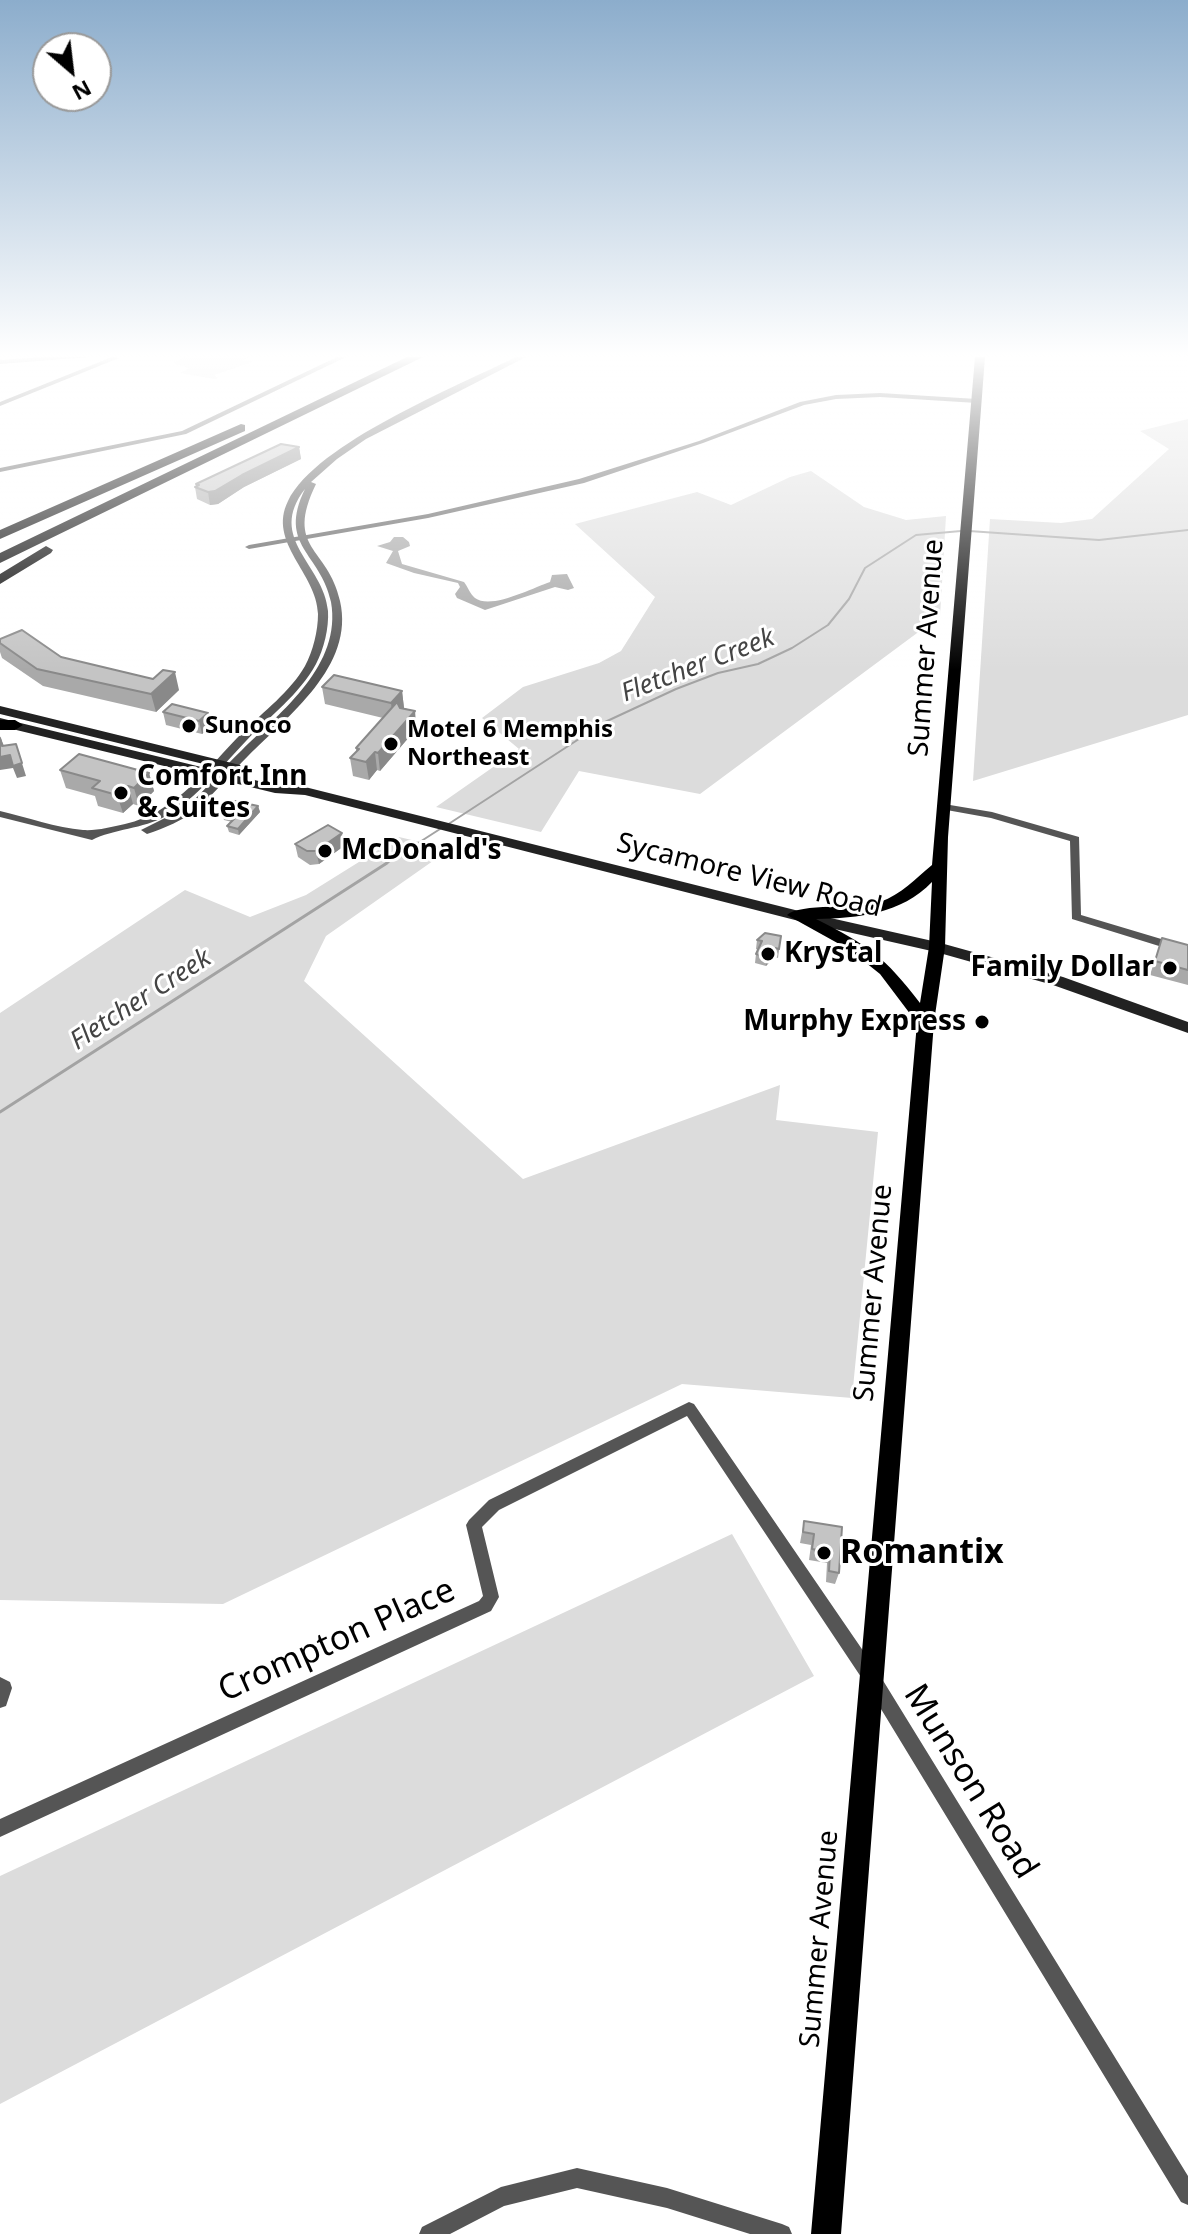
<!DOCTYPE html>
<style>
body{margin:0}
#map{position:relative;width:1188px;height:2234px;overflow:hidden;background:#fff;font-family:"Noto Sans",sans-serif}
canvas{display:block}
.north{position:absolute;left:32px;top:32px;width:80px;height:80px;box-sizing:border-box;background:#fff;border:2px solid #999;border-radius:50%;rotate:152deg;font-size:22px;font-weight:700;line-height:32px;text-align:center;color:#000}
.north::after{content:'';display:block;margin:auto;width:28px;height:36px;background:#000;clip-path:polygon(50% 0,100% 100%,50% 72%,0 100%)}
</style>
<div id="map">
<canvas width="1188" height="2234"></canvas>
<div class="north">N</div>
</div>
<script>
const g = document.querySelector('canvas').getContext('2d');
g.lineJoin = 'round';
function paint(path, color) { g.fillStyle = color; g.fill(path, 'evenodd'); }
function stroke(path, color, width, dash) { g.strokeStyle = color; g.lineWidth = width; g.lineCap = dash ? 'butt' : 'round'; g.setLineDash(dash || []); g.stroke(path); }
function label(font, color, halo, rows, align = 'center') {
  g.font = font + ' "Noto Sans",sans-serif'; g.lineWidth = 6; g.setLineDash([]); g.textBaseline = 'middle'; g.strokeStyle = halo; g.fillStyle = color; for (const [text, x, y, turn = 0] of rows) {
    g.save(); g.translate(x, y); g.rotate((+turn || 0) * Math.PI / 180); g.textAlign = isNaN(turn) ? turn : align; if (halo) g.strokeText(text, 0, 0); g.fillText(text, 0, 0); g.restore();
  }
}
paint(new Path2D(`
 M185 357H249L242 361H255L214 375 218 378 215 379 180 373 189 368 172 363Z
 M1188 419V715L973 781 990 519 1061 523 1092 519 1169 449 1140 431Z
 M811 471 864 507 906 520 946 516 940 616 700 794 579 771 541 832 436 807 519 749 482 718 523 687 599 663 621 651 655 597 575 524 697 492 731 505 790 477Z
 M399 837 450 849 326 936 304 981 523 1179 780 1085 776 1120 878 1132 852 1398 682 1384 223 1604 0 1600V1013L185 890 250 917 306 895Z
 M732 1534 814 1676 0 2104V1876Z`), '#dcdcdc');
paint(new Path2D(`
 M394 537H403L409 542 410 546 398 551 402 564 464 582C468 587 470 594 475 598 491 610 532 588 550 582L552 575 567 574 574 588 568 590 555 587 485 610 457 598 455 594 460 587 458 583 414 573 386 563 393 551 377 546 390 542Z`), '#a3a3a3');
stroke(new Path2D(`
 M969 531 1099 540 1188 530
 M447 825 605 722 676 689 718 673 758 664 792 648 828 625 849 599 865 568 916 535 961 531
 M384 865 440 829`), '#a3a3a3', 2);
stroke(new Path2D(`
 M0 1112 387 863`), '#a3a3a3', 3);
paint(new Path2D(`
 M45 357H89L0 364V360Z
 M112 357 119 358 0 406V402Z
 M337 357H346L186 434 0 472V468L182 431Z
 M880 393 977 399 980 401 977 403 880 397 836 399 804 405 703 443 584 483 428 518 249 549 245 547 249 545 428 514 579 479 699 441 800 402 836 395Z
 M944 804 992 812 1079 837 1081 915 1188 947V955L1072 919 1070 841 991 818 941 809 939 807Z
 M689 1402 694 1404 879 1674 1188 2176V2205L1181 2202 867 1686 687 1416 499 1510 482 1527 499 1597 491 1611 0 1837V1819L479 1601 483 1596 466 1525 469 1520 489 1500Z
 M0 1677 10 1682 12 1688 6 1706 0 1708Z
 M577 2168 667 2188 782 2224 789 2227 792 2234H750L667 2208 577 2188 504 2206 450 2234H419L422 2227 501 2187Z`), '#555');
paint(new Path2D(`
 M516 357H526L366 439 337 459 311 482 316 484C284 550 328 546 340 601 355 666 288 716 248 756 230 774 215 793 197 809 182 821 165 828 147 834L141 830 177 812 195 799C211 783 226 765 242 750 282 711 342 665 331 602 321 553 277 546 305 489 266 539 324 564 328 611 329 628 324 649 316 664 299 695 270 716 246 741 221 767 198 797 166 816 143 829 113 829 92 840L0 817V811C26 817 57 828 83 830 96 831 112 827 125 824 177 812 207 768 243 732 264 711 290 692 305 666 313 651 318 631 318 614 317 573 267 543 288 501 316 443 458 386 516 357Z`), '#555');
paint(new Path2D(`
 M0 706 240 765 242 768 236 772 0 714Z
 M0 718 275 785 305 787 795 910 937 942 1063 977 1188 1022V1033L1053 985 936 952 795 920 305 795 275 793 0 726Z`), '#222');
paint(new Path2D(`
 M975 357H985L948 837 945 947 934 1022 841 2234H811L917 1023 880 974 850 950 787 915C799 903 859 909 880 902 902 894 915 879 932 865ZM932 882 929 947 920 1003C885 957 868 945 816 919 859 918 901 914 932 882Z`), '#000');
paint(new Path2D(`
 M407 357H423L0 563V553Z
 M241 424 245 425V431L0 539V530Z
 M46 546 53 550 51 553 0 584V574Z
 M0 720H15L23 725 15 730H0Z`), '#000');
paint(new Path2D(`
 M299 447 301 459 244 487 218 504 210 505 197 499 195 487 196 486V484Z
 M0 639 61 657 179 690 156 712 43 686 2 658 0 652Z
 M322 687 402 691 404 708 415 711 416 729 380 771 377 770 369 780 353 776 350 758 356 752V748L383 718 325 704Z
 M163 712 208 713 211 726 202 734 166 725Z
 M60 770 149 773 154 791 139 806 133 804 123 813 98 806 95 796 66 788Z
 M258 806 260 812 239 835 229 832 227 826 232 822 224 820 222 814Z
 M295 844 344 846 319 864 310 865 298 857Z
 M781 936 778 958 774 957 766 966 755 963 756 954 758 950 756 949 757 940Z
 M1162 938 1188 945V985L1150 975Z
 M804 1521 842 1527 839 1573 835 1584 826 1582 827 1563 809 1560 811 1545 800 1543Z`), '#a9a9a9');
paint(new Path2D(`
 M299 447 301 459 244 487 218 504 210 505 208 492Z
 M175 672 179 690 156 712 151 694Z
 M402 691 404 708 393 720 391 703Z
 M415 711 416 729 380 771 378 753Z
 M208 713 211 726 202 734 199 721Z
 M0 736 4 746 16 744 26 776 17 778 13 768 0 770V757L2 746Z
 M375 752 377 770 369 780 366 762Z
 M149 773 154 791 139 806 134 788Z
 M128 786 133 804 123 813 117 795Z
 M258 806 260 812 239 835 238 829Z
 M342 833 344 846 319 864 316 851Z
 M775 948 774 957 766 966 767 957Z`), '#898989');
const building = new Path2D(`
 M281 444 299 447 242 475 215 491 208 492 195 487 199 485 196 484Z
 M22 630 61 657 153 679 163 670 175 672 151 694 37 669 0 643V639Z
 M334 675 402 691 391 703 322 687Z
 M397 702 400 708 415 711 378 753 375 752 366 762 350 758 359 749 356 748Z
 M172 704 208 713 199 721 163 712Z
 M0 738 2 746 16 744 22 763 13 766 10 755 0 757Z
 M79 754 149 773 134 788 128 786 117 795 92 788 100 781 60 770Z
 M235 801 258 806 238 829 227 826 236 817 222 814Z
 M328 825 342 833 316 851H307L295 844Z
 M765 933 781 936 779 949 775 948 767 957 756 954 762 941 757 940Z
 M1162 938 1188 945V970L1155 961Z
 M804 1521 842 1527 839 1573 829 1571 830 1552 812 1549 814 1534 803 1532Z`);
paint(building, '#c4c4c4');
stroke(building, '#898989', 2);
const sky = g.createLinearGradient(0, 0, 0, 670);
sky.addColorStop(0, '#8cadcc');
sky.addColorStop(0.53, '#fff');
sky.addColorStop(1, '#ffffff00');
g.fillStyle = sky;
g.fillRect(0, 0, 1188, 670);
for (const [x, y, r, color] of [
 [189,726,8,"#000"],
 [391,744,8,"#000"],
 [121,793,8,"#000"],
 [325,851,8,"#000"],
 [768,954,8,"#000"],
 [1170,968,8,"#000"],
 [982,1022,8,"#000"],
 [824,1553,8,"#000"]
]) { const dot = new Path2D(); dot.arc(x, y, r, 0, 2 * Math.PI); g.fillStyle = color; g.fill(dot); stroke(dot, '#fff', 3); }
label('bold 24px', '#000', '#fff', [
 ["Sunoco",205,726],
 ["Motel 6 Memphis",407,730],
 ["Northeast",407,758]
], 'left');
label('italic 26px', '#444', '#fff', [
 ["Fletcher Creek",698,666,-21],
 ["Fletcher Creek",141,1000,-33]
]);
label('28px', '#000', '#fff', [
 ["Summer Avenue",927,648,-86],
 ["Sycamore View Road",749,876,14],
 ["Summer Avenue",874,1293,-85],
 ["Summer Avenue",820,1939,-85]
]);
label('bold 28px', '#000', '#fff', [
 ["Comfort Inn",137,777],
 ["& Suites",137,809],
 ["McDonald's",341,851],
 ["Krystal",784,954],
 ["Family Dollar",1154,968,"right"],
 ["Murphy Express",966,1022,"right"]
], 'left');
label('bold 34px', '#000', '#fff', [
 ["Romantix",840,1553]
], 'left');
label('34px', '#000', '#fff', [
 ["Crompton Place",337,1641,-24],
 ["Munson Road",970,1782,58]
]);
</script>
